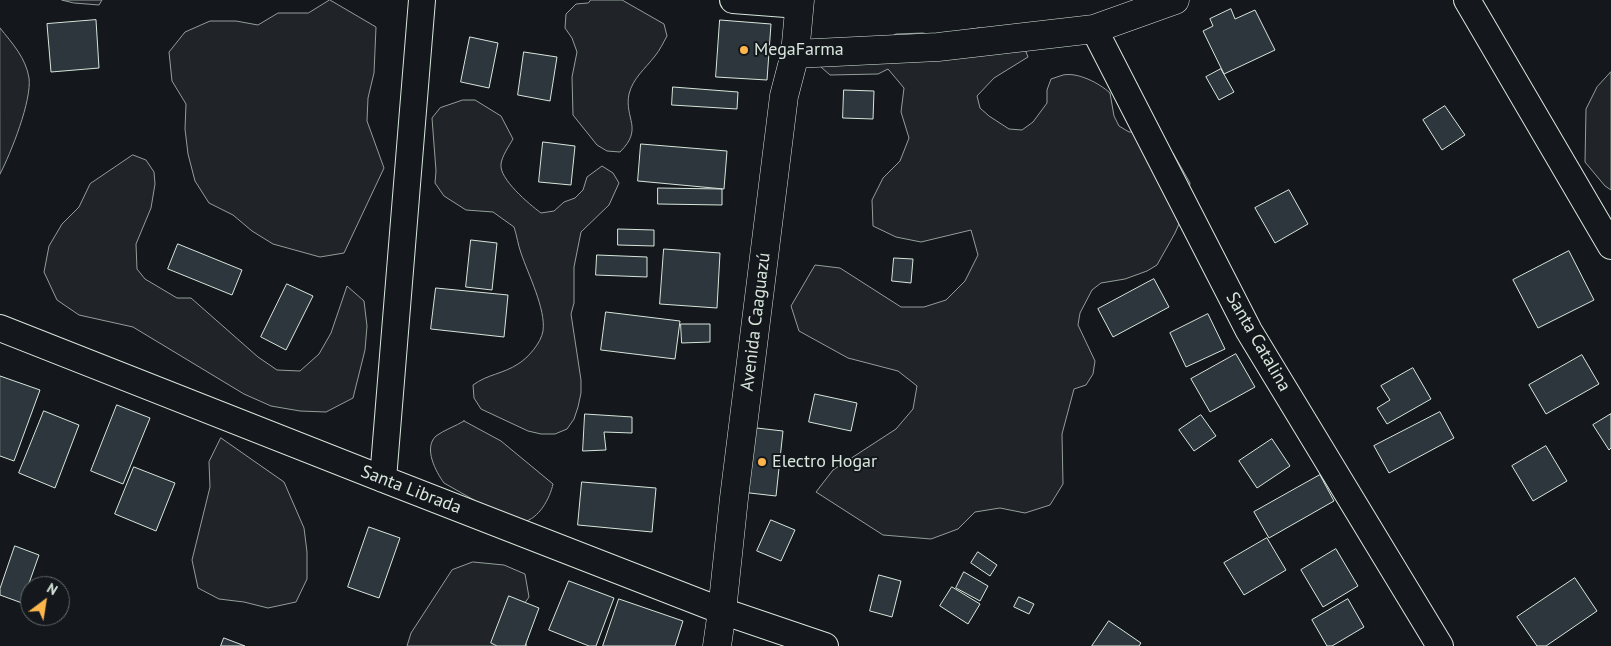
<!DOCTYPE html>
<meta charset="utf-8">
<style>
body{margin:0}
#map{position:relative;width:1611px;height:646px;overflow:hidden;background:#14181c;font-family:"PT Sans",sans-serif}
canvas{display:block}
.north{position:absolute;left:20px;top:576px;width:50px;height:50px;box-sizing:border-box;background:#14181c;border:1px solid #626a69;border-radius:50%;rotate:31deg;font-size:14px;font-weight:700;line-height:20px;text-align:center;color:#d8e6dc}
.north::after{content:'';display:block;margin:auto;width:18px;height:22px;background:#ffb74d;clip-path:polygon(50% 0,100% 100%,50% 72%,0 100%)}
</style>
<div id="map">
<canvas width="1611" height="646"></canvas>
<div class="north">N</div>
</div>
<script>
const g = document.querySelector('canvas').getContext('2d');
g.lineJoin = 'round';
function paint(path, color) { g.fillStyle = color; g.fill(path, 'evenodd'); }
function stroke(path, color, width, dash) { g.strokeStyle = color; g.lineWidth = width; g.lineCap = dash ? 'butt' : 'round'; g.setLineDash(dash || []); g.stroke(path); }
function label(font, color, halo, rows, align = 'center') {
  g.font = font + ' "PT Sans",sans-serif'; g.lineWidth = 4; g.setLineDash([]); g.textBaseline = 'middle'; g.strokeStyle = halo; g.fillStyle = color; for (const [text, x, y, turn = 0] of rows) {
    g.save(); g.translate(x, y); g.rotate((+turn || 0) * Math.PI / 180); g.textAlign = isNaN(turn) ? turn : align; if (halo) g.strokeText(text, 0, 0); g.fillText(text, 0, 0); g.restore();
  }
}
const green = new Path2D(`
 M62 0H102L99 5 74 3Z
 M330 0 376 27 374 73 368 98 367 121 384 168 344 253 320 257 273 244 252 231 233 215 209 203 195 181 188 154 185 129 186 104 172 81 169 52 185 32 210 21H236L258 25 278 13H308Z
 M591 0H622L664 24 667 36C663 43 660 50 655 56 645 69 633 78 629 94 624 119 644 128 620 152L607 151 597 145 573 115 572 77 577 52 572 38 565 28 566 14 576 4 588 3Z
 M0 28C12 43 26 58 29 78 32 100 11 153 0 174Z
 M979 28 1003 33 1023 44 1028 57 994 78 977 96 980 108 989 116 1009 129 1022 130 1033 122 1047 103V90L1051 79C1055 78 1059 76 1063 75 1078 72 1099 83 1110 93L1114 116 1119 126 1129 132H1141L1152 137 1173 153 1190 183 1186 208 1175 233 1157 265 1147 271 1125 279 1101 283 1092 290 1080 313 1078 325 1095 361 1093 374 1086 385 1074 389 1062 434 1063 484 1050 505 1025 513 1000 508 975 512 958 529 931 539 883 535 816 492 833 470 896 429 913 409 917 386 898 371 848 358 799 331 791 306 815 265 840 268 901 307H924L946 300 965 281 978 255 971 230 921 242 896 237 873 226 872 200 883 178 900 161 909 138 901 112 904 88 888 69 878 74 830 75 821 67 825 55 862 53 896 34 923 33 945 38 967 30Z
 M1611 72V190L1605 186 1585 162 1586 109 1597 87Z
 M463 100H475L501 116 513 139C509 146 502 156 501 164 499 179 529 204 541 213L554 211 564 202 575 198 583 190 587 177 602 166 613 173 619 183 609 205 581 232 574 267V303L571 314 581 380V393L578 407 574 419 567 429 555 434H541L528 431 481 409 474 398 473 385C488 374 503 374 518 364 528 358 541 343 543 331 546 309 528 274 521 253 518 245 517 236 514 227L493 212 466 210 444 196 435 183 436 171 432 118 440 108Z
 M133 155 146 160 154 172 155 184 151 208 136 244 137 269 145 279 177 298H191L258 357 277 370 300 371 319 354 331 333 347 286 364 301 367 326 365 350 353 398 326 412 300 411 271 406 244 394 133 327 79 315 57 300 44 272 49 246 62 224 79 207 90 184Z
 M464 421 501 441 553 484C550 498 539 519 523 522 520 523 514 521 511 521L444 483C436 472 423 448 436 436 444 430 456 426 464 421Z
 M221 438 284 482 304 528 307 552V579L296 602 268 608 244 602 219 599 198 588 192 560 210 487 209 462Z
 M473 562 504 565 525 574 529 597 515 617 527 646H407L411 633 452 570Z`);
paint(green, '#202428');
stroke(green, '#939e99', 1);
const building = new Path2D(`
 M1231 9 1235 19 1255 10 1275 50 1224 74 1203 31 1213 26 1210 19Z
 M96 20 99 68 51 72 47 24Z
 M720 20 771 24 767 80 716 77Z
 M470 37 498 43 489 88 461 82Z
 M524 52 557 57 550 101 518 95Z
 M1221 69 1234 92 1219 100 1206 77Z
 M673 87 738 92 737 109 672 105Z
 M844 90 874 91 873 119 843 118Z
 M1445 106 1465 135 1442 150 1423 120Z
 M543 142 575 146 571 185 539 182Z
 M641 144 727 151 724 189 638 181Z
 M658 188 722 189V205L658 204Z
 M1289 190 1308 224 1275 243 1255 208Z
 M618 229 654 230V246L618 245Z
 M471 240 497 243 492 290 466 287Z
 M178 244 242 270 232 295 168 269Z
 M664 249 720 253 717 308 660 304Z
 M1569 251 1594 300 1538 328 1513 280Z
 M597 255 647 257V277L596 275Z
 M894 258 913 259 911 283 892 281Z
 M1154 279 1169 307 1113 337 1098 309Z
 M287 284 313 296 286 350 261 337Z
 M436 288 508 295 504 337 431 329Z
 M606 312 680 321 675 359 601 350Z
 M1208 314 1225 349 1186 367 1170 333Z
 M681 324H710V342L682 343Z
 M1236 354 1255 387 1210 412 1191 379Z
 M1582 355 1599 384 1546 414 1529 385Z
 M1413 368 1431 399 1387 424 1377 408 1390 400 1381 386Z
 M0 376 40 390 14 461 0 456Z
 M815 394 857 403 851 431 809 422Z
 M117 405 150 418 123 484 91 471Z
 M44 411 79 425 55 488 19 473Z
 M1440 412 1454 438 1389 473 1374 446Z
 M585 414 632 417V433L604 432 606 450 583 451Z
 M1611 414V448L1609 450 1593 425Z
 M1201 415 1216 436 1194 451 1179 430Z
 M748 427 783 431 776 496 741 492Z
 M1272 439 1290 466 1257 488 1239 461Z
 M1546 446 1567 481 1533 501 1512 466Z
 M134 467 175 483 156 531 115 514Z
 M1320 475 1334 501 1269 538 1254 512Z
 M582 482 656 488 652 532 578 525Z
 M771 520 795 530 781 561 757 551Z
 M369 527 400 538 379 598 348 587Z
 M1267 538 1286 570 1244 595 1224 563Z
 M15 546 39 555 22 603 0 595V589Z
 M1336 549 1358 586 1323 607 1301 570Z
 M978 552 997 565 990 576 971 563Z
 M964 572 988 586 980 601 956 588Z
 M879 575 901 581 892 617 870 611Z
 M1575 578 1597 611 1546 646H1537L1517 617Z
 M569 581 614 598 596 646H589L549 630Z
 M952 587 980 604 968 624 940 606Z
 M509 596 539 608 525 646H497L491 643Z
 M1019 597 1034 604 1029 614 1014 607Z
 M619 599 683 621 675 646H603Z
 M1348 599 1364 627 1332 646H1327L1312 620Z
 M1109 621 1141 643 1139 646H1092Z
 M224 638 245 646H221Z`);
paint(building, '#2c363c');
stroke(building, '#d8e6dc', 1);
const street = new Path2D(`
 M733 0 799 5
 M1467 0 1611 246
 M1094 29 1249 331 1440 646
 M0 328 383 479 722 611 825 646
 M383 479 422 0`);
const secondary = new Path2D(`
 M795 54 938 47 1094 29 1175 0
 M717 646 722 611 734 498 784 96 795 54 800 0`);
stroke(street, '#d8e6dc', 28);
stroke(secondary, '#d8e6dc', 29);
stroke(street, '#14181c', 26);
stroke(secondary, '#14181c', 28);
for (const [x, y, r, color] of [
 [744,50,5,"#ffb74d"],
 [762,462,5,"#ffb74d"]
]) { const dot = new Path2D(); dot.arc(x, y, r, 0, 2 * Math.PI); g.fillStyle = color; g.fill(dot); stroke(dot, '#14181c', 2); }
label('18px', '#d8e6dc', '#14181c', [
 ["MegaFarma",754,50],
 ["Electro Hogar",772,462]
], 'left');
label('18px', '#d8e6dc', '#14181c', [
 ["Avenida Caaguazú",756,322,-83],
 ["Santa Catalina",1258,342,60],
 ["Santa Librada",411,490,21]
]);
</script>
